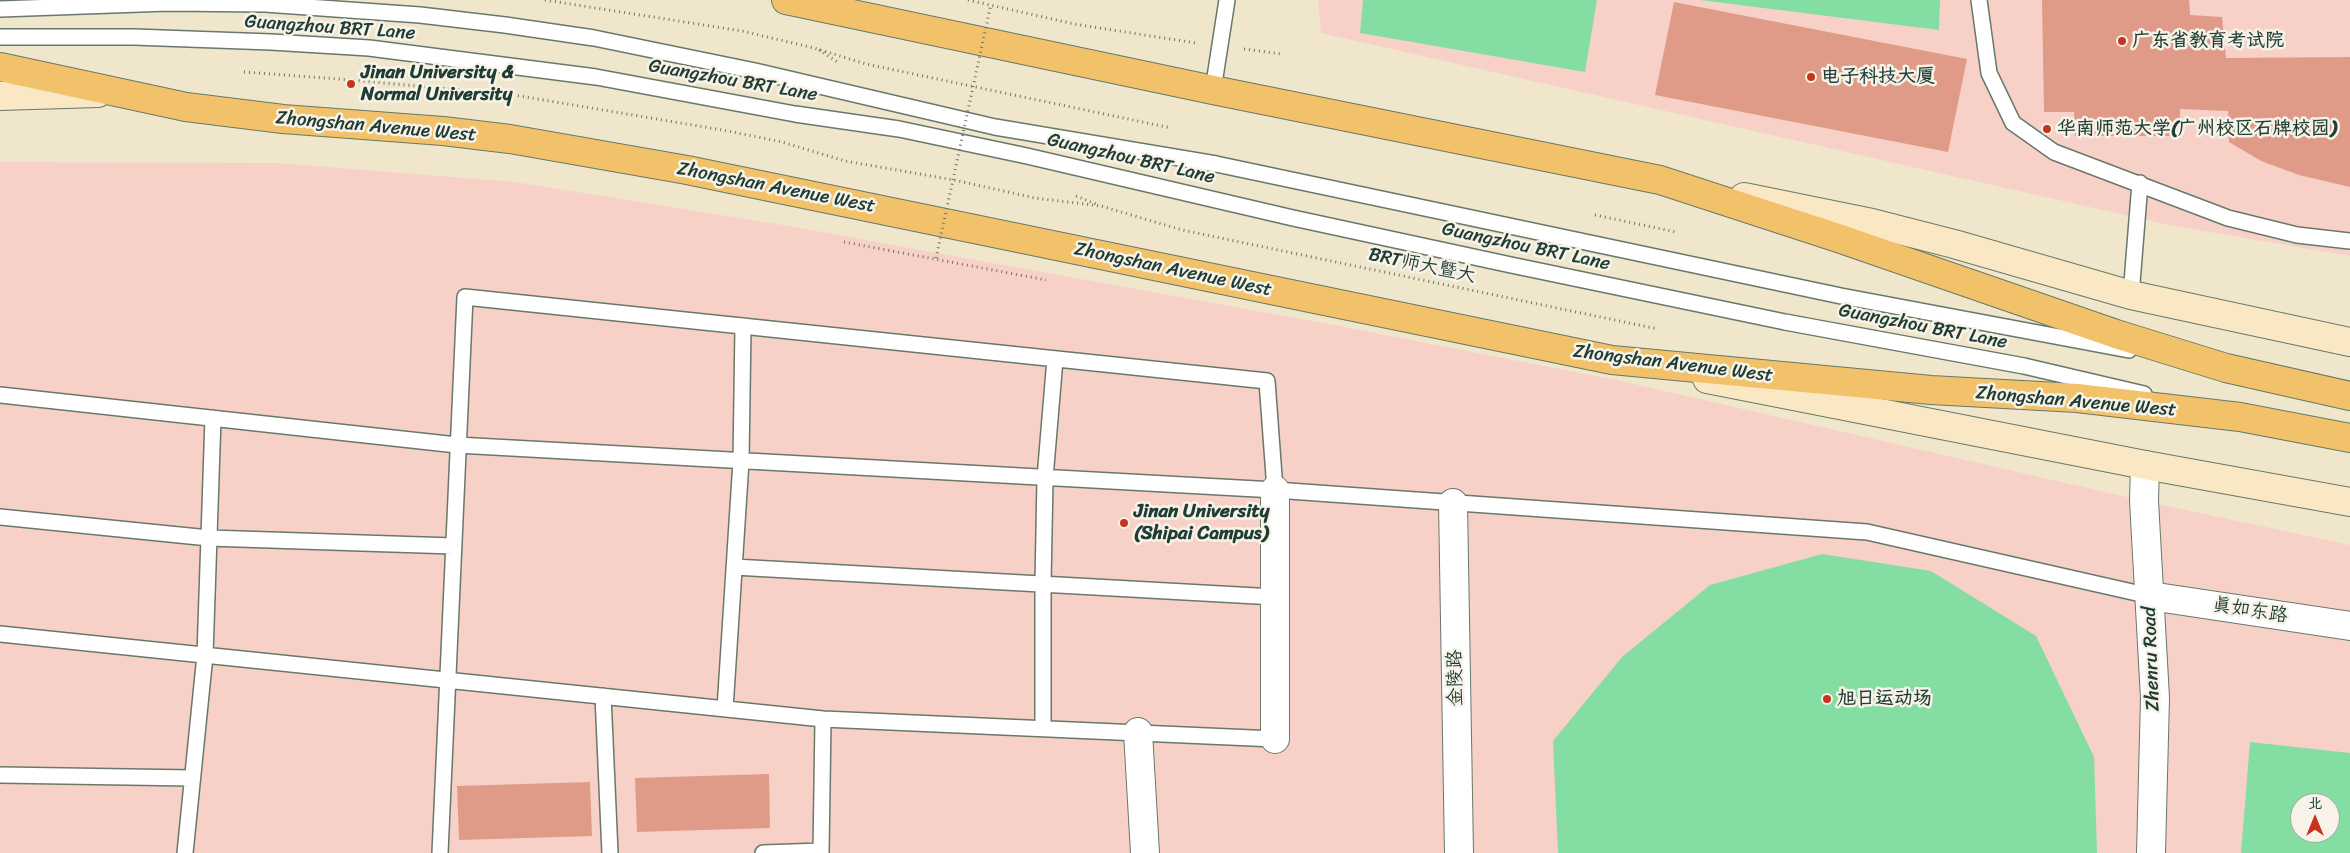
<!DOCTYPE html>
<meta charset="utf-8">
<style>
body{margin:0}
#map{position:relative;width:2350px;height:853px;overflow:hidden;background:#efe6cc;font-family:Sriracha,"LXGW WenKai TC",sans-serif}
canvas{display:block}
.north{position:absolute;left:2290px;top:793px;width:50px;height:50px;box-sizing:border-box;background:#f7f3e8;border:1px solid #a1aaa0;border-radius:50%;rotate:0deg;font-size:14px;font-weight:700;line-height:20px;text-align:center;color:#1f3d34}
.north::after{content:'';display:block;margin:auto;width:18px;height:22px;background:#c8321e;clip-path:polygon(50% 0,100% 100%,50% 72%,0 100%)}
</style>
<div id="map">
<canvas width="2350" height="853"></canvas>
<div class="north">北</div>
</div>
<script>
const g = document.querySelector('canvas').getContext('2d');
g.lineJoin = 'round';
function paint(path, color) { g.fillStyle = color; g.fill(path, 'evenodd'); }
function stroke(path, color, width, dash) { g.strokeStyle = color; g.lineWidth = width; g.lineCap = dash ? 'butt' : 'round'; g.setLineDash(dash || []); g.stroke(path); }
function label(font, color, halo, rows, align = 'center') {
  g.font = font + ' Sriracha,"LXGW WenKai TC",sans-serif'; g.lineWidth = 5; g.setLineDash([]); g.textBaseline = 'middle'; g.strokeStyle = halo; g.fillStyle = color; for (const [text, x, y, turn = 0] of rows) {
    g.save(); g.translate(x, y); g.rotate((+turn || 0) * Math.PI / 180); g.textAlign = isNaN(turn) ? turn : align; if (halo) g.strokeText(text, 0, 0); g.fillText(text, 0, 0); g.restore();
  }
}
paint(new Path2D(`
 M1318 0H2350V256L2169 225 1321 33Z
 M0 162 276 163 515 182 789 226 1334 325 1621 381 2144 501 2350 545V853H0ZM2300 803H2330V833H2300Z`), '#f7d1c8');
paint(new Path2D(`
 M1363 0H1597L1585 72 1360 33Z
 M1700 0H1940L1939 30Z
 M1822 554 1931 571 2036 636 2094 757 2097 853H1558L1553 741 1622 657 1710 585Z
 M2250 742 2350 753V853H2241ZM2300 803H2330V833H2300Z`), '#84dda3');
paint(new Path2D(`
 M2042 0H2189L2190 15 2222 17 2226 58 2350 57V187L2299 175 2261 161 2229 142 2228 111 2180 109V136H2075L2074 112H2044Z
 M1674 2 1967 59 1948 152 1655 95Z
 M769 774 770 828 637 832 635 778Z
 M590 782 592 836 459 840 457 786Z`), '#df9b88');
const service = new Path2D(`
 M1979 0 1989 73 2013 123 2054 152 2228 218 2297 235 2350 241
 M0 9 168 3 265 4 420 15 505 25 594 38 755 71 995 127 1216 164 1841 296 2129 350
 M0 37H134L271 42 369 48 596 77 795 114 899 129 1027 156 1293 218 1511 265 1785 322 2024 366 2144 394
 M1213 90 1227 0
 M2131 295 2140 183
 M0 395 457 445 1275 490
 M0 517 209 538 453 546
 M734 567 1275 597
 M0 634 823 719 1275 739
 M603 696 610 853
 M725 709 741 461 743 326
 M1043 728V584L1045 478 1055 359
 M0 775 192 778
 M185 853 205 655 213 418
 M440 853 465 297 1267 381 1275 490 1867 532 2150 596
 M763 853 821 851
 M821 853 823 719`);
const minor = new Path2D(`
 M2145 465 2144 501 2155 698 2151 853
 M1275 490V739
 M1453 503 1459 853
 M2150 596 2350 626
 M1138 732 1145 853`);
const secondary = new Path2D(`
 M0 96 98 93
 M1744 197 1872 223 1954 244 2131 295 2350 342
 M1707 379 2145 465 2350 502`);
const trunk = new Path2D(`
 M786 0 1213 90 1660 180 1838 238 2116 334 2226 368 2350 396
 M0 67 186 107 283 119 443 131 510 139 687 170 1612 360 1931 390 2077 398 2240 417 2350 438`);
stroke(service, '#687869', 18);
stroke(minor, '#687869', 30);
stroke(secondary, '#687869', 30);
stroke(trunk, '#687869', 30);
stroke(new Path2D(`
 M545 0 742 31 814 48 866 64 1171 128
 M968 0 1074 24 1196 43
 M1244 49 1282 54
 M819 50 839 63
 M244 72 352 80 514 95 728 131 782 142 845 161 954 180 1035 198 1101 206 1182 230 1658 329
 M1076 196 1096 204
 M1595 215 1676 232
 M844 242 1046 280`), '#687869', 3, [1, 4]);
stroke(service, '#fff', 15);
stroke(minor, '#fff', 28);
stroke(secondary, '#fae7c3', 28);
stroke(trunk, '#f2c26a', 28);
stroke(new Path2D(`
 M936 258 991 4`), '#687869', 3, [1, 4]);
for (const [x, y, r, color] of [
 [2122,41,5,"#c8321e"],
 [1811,77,5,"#c8321e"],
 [351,84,5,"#c8321e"],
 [2047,129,5,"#c8321e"],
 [1124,523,5,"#c8321e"],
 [1827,699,5,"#c8321e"]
]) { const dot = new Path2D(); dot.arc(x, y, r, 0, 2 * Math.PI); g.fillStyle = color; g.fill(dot); stroke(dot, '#f7f3e8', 2); }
label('19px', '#1f3d34', '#f7f3e8', [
 ["Guangzhou BRT Lane",330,28,4],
 ["Guangzhou BRT Lane",733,81,10],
 ["Zhongshan Avenue West",376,127,5],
 ["Guangzhou BRT Lane",1131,159,13],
 ["Zhongshan Avenue West",776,188,11],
 ["Guangzhou BRT Lane",1526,247,12],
 ["BRT师大暨大",1422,266,12],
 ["Zhongshan Avenue West",1173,270,12],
 ["Guangzhou BRT Lane",1923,327,11],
 ["Zhongshan Avenue West",1673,364,7],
 ["Zhongshan Avenue West",2076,402,5],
 ["真如东路",2250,611,9],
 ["Zhenru Road",2152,659,-92],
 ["金陵路",1456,678,-91]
]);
label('bold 19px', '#1f3d34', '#f7f3e8', [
 ["广东省教育考试院",2132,41],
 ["Jinan University &",361,73],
 ["Normal University",361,95],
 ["电子科技大厦",1821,77],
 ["华南师范大学(广州校区石牌校园)",2057,129],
 ["Jinan University",1134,512],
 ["(Shipai Campus)",1134,534],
 ["旭日运动场",1837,699]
], 'left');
</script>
